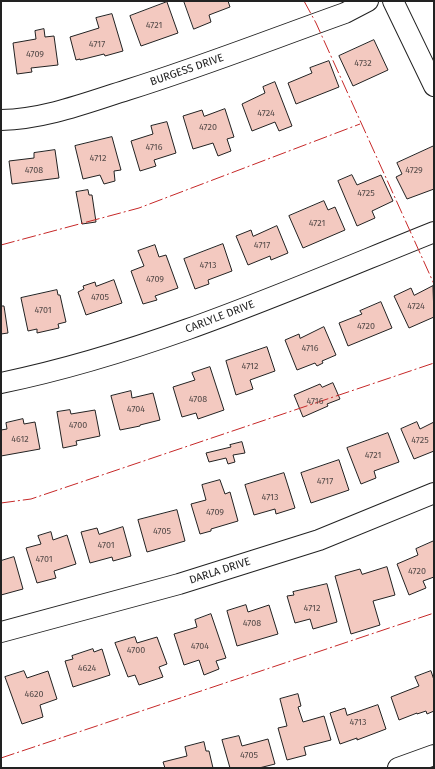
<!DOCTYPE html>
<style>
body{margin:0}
#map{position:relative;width:435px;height:769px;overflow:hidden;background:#fff;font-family:"Fira Sans",sans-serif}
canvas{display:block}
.frame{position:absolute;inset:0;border:2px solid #222;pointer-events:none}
</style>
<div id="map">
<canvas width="435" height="769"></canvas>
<div class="frame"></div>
</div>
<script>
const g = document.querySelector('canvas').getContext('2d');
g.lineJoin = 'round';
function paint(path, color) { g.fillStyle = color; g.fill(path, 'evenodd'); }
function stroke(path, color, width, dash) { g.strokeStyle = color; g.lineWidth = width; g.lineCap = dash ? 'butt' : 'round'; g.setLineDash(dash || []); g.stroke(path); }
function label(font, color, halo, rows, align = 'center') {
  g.font = font + ' "Fira Sans",sans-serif'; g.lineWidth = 3; g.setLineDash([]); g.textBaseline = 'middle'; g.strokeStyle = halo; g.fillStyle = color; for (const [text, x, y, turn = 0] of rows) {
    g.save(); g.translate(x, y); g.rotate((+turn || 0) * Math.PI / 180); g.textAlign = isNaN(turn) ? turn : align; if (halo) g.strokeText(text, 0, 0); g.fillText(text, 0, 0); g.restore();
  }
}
const building = new Path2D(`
 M184 1H228L230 7 209 15 211 22 194 29Z
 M167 2 178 33 141 46 130 16Z
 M112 14 123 51 105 56 104 54 80 60V59L76 60 70 37 99 28 96 18Z
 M44 29 45 37 54 36 58 65 31 68 32 72 17 74 13 43 36 39 35 31Z
 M374 40 388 70 353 86 339 56Z
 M329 61 339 87 296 104 288 83 312 73 310 68Z
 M275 82 292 126 279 131 275 122 252 131 242 104 265 93 263 87Z
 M225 109 234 137 227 139 231 151 218 156 213 143 193 149 183 116 202 110 204 116Z
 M167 122 176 153 154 160 156 166 140 171 131 141 153 134 151 126Z
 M112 137 121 170 114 171 115 181 104 184 100 175 83 179 75 146Z
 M434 146V189L407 199 396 177 402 174 397 163Z
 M55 150 59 178 12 184 9 161 34 158V153Z
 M352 175 357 185 381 175 393 201 372 211 375 218 357 226 338 181Z
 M88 190 89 195H92L96 222 82 224 76 192Z
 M324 201 328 210 335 207 345 230 303 248 289 216Z
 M277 226 288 253 271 260 270 256 248 265 236 236 251 230 253 236Z
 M223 244 232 271 208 280 209 284 195 289 184 259Z
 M155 245 159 257 166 255 178 288 155 296 157 300 143 304 131 271 144 266 138 251Z
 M114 280 122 303 86 315 78 292 84 289 83 286 95 282 96 286Z
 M433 286 434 317 409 328 394 296 411 288 414 295Z
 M57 290 58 295H60L66 322 58 324 59 328 37 333V329L28 331 21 298Z
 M381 302 392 328 348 346 339 323 362 314 360 311Z
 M1 306H4L8 333 1 334Z
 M324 327 336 355 322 361 323 363 317 366 315 363 297 370 285 340 299 334 300 338Z
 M267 347 275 371 250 380 253 389 236 395 226 361Z
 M210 367 224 410 198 419 196 413 182 417 173 387 195 380 192 373Z
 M333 383 340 399 327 404 328 406 303 417 294 395 320 384 322 387Z
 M131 391 132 398 153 393 160 420 140 425V426L120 430 111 396Z
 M70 410 71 414 95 410 100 436 76 441 77 445 63 448 57 412Z
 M23 419 24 424 35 422 40 449 1 456V430L7 429 6 423Z
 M417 422 420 429 434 422V451L414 459 401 429Z
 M388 433 399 462 374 471 376 478 361 484 347 448Z
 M242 442 245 453 233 455 235 462 228 464 226 458 209 462 206 453 231 447 230 445Z
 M339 460 349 490 311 503 301 473Z
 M284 473 295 508 276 514 275 509 254 515 245 485Z
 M220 480 225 494 230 492 238 521 211 529V531L200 534 191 504 206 500 202 485Z
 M177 510 185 541 147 552 138 520Z
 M123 527 131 556 113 561 112 557 90 563 81 532 97 528 99 534Z
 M51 532 53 540 67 535 76 564 54 571 56 578 37 583 26 548 41 544 38 536Z
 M434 541V577L423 581 426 588 409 595 397 564 418 555 416 549Z
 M14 557 23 589 1 595V561Z
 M387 567 395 595 373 601 380 625 351 634 335 576 360 569 362 574Z
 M327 584 337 622 313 629 310 619 295 623 287 596 294 595 293 592Z
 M246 605 248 612 269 605 278 634 237 646 227 611Z
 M211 614 226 658 216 661 219 669 204 675 199 660 184 665 174 634 197 627 195 620Z
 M135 637 137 643 157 637 167 664 159 667 163 677 139 685 135 675 128 677 115 643Z
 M93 649 94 652 102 649 110 675 73 687 65 661 73 659 72 656Z
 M24 671 27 678 48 671 57 699 40 705 43 717 22 724 5 677Z
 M431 671 434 680V711L427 714 426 711 417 714V713L399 720 391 697 419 686 415 677Z
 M298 694 301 706 298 707 303 722 324 716 331 740 304 747 306 755 287 760 278 728 287 726 280 699Z
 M378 705 386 729 357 740V738L340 744 330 713 345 708 347 715Z
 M239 736 242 746 268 739 275 764 259 768H230L222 740Z
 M204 742 206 751H209L213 768H165L163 762 187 756 185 747Z`);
paint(building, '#f3c9c0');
stroke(building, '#222', 1);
const minor = new Path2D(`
 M393 1 434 86
 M1 120C45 119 86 103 127 90 201 67 272 39 345 13L368 1
 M1 383C151 352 292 289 434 232
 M1 632 179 584 319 540 434 493
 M398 768 434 755`);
stroke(minor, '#222', 22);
stroke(minor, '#fff', 20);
stroke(new Path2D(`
 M304 1 316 23 434 284
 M1 3 3 1
 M1 245 139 208 360 124
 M1 503 31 499 434 363
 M1 758 434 613`), '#c62828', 1, [14, 3, 2, 3]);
label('9px', '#564c4a', null, [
 ["4721",154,25],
 ["4717",97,44],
 ["4709",35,54],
 ["4732",363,63],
 ["4724",266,113],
 ["4720",208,127],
 ["4716",154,147],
 ["4712",98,158],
 ["4708",34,170],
 ["4729",414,170],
 ["4725",366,193],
 ["4721",317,223],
 ["4717",262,245],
 ["4713",208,265],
 ["4709",155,279],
 ["4705",100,297],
 ["4724",416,306],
 ["4701",43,310],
 ["4720",366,326],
 ["4716",310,348],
 ["4712",250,366],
 ["4708",198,399],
 ["4716",315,401],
 ["4704",136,409],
 ["4700",78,425],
 ["4612",20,439],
 ["4725",420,440],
 ["4721",373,455],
 ["4717",325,481],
 ["4713",270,497],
 ["4709",215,512],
 ["4705",162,531],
 ["4701",106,545],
 ["4701",44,559],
 ["4720",417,571],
 ["4712",312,608],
 ["4708",252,623],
 ["4704",200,646],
 ["4700",136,650],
 ["4624",87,668],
 ["4620",34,694],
 ["4713",358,722],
 ["4705",249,755]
]);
label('11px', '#222', '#fff', [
 ["BURGESS DRIVE",187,70,-19],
 ["CARLYLE DRIVE",220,317,-21],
 ["DARLA DRIVE",220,571,-18]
]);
</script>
